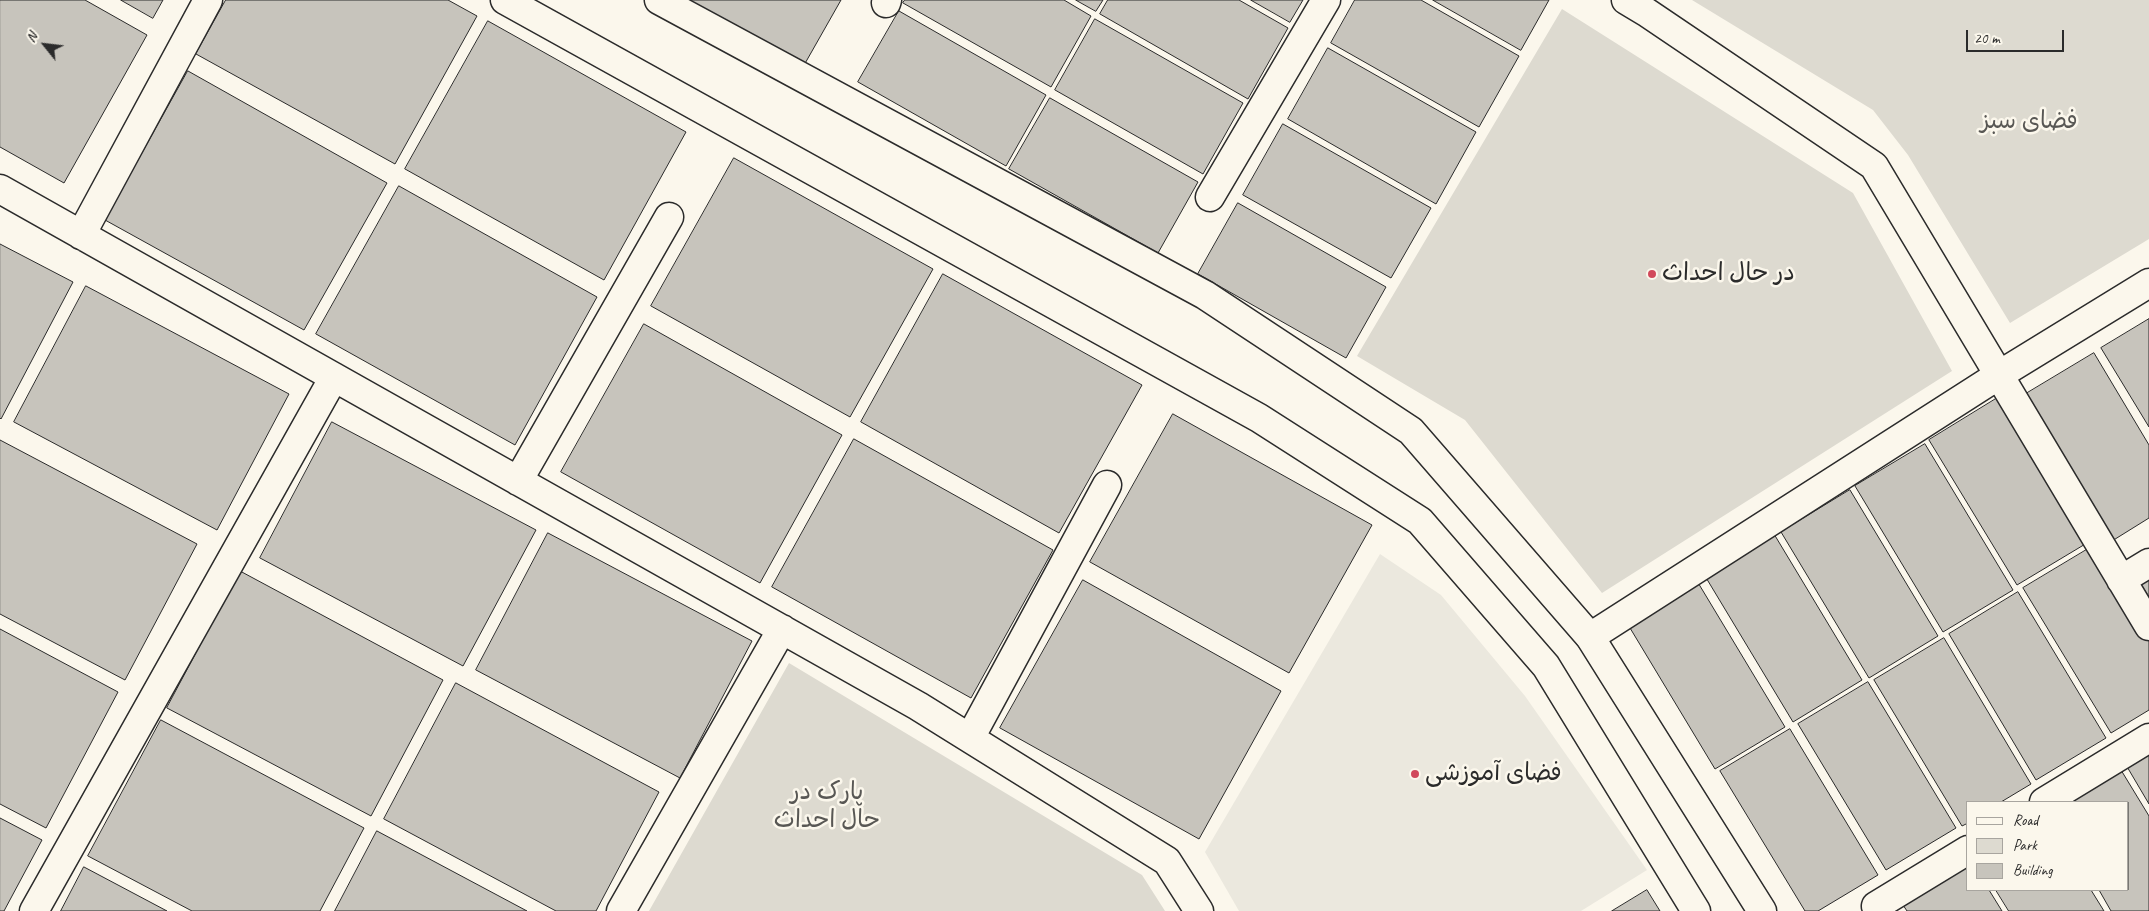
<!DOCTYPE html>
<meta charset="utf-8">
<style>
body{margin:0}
#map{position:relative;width:2149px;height:911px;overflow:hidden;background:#fbf7ec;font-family:Caveat,sans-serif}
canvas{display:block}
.legend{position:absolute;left:1966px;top:801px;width:162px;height:90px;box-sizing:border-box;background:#fbf7ec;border:1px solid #a8a59f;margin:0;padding:6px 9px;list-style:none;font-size:15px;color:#2b2b2b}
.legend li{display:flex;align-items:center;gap:10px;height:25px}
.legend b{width:25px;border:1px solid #a8a59f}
.north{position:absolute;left:20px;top:20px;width:50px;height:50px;-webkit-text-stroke:4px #fbf7ec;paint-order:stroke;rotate:299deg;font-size:14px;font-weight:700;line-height:20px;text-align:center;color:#2b2b2b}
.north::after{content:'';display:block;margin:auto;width:18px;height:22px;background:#2b2b2b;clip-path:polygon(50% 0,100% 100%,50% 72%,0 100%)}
.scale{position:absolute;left:1966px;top:30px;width:98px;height:22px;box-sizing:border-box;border:2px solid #2b2b2b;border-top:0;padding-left:6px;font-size:15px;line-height:18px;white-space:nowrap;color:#2b2b2b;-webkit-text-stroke:4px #fbf7ec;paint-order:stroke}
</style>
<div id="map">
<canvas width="2149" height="911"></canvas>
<ul class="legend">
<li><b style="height:6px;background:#fbf7ec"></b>Road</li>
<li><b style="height:14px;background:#dddad0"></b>Park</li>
<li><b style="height:14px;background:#c7c4bc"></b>Building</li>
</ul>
<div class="north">N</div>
<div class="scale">20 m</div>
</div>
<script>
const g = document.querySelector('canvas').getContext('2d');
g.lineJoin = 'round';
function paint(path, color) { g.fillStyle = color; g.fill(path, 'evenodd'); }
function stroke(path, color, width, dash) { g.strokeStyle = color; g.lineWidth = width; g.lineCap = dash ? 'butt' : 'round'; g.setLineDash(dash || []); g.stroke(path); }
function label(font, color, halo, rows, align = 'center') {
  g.font = font + ' Caveat,"Playpen Sans Arabic",sans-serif'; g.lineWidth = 5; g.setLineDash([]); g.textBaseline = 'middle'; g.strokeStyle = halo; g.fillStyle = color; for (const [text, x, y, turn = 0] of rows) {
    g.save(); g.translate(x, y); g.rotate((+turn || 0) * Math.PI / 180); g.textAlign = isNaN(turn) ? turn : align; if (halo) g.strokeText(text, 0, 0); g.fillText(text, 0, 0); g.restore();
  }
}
paint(new Path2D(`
 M1380 554 1441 595 1525 696 1647 870 1581 911H1239L1205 852Z`), '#ebe8de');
paint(new Path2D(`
 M1692 0H2149V239L2010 323 1908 155 1873 110Z
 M1562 9 1853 193 1952 371 1602 593 1465 420 1357 356Z
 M789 663 1142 875 1165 911H649Z`), '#dddad0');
const building = new Path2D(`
 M0 0H85L147 35 64 183 0 147Z
 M121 0H163L153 18Z
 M226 0H448L477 16 395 164 196 54Z
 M685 0H841L803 67Z
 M905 0H1064L1091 16 1051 87 903 3Z
 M1076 0H1103L1096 11Z
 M1108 0H1239L1288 28 1248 99 1100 14Z
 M1251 0H1303L1290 22Z
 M1355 0H1421L1519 56 1479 127 1331 43Z
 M1433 0H1549L1521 50Z
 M899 11 1046 95 1006 166 858 82Z
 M1095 19 1243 103 1203 174 1055 90Z
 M488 21 686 132 604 280 405 169Z
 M1328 48 1476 132 1436 204 1288 119Z
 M188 71 387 183 304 330 105 220Z
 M1050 98 1198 182 1158 253 1009 169Z
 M1283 124 1431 208 1391 278 1243 195Z
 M734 158 933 269 850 417 651 306Z
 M399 186 597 297 515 445 316 334Z
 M1238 203 1386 287 1346 358 1198 274Z
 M0 244 73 282 1 419 0 418Z
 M943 274 1142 385 1059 533 861 422Z
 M86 286 289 394 217 530 14 422Z
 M2149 319V427L2101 348Z
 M644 324 842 435 760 583 561 472Z
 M2094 353 2149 445V518L2112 541 2024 395Z
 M1999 397 2087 543 2017 585 1929 440Z
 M1173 414 1372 525 1289 673 1090 562Z
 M332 422 536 530 463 666 260 558Z
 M854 439 1053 550 971 698 772 587Z
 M0 440 197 544 125 680 0 614Z
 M1925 444 2013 590 1943 632 1855 486Z
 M1850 490 1938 636 1869 678 1781 532Z
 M548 533 752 641 680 778 476 670Z
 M1774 534 1862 680 1793 722 1705 576Z
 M2093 546 2149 639V710L2111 733 2023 588Z
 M240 571 443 680 371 816 167 708Z
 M2149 578V597L2140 583Z
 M1083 580 1281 691 1199 839 1000 728Z
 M1697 581 1785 727 1715 769 1627 623Z
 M2018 592 2106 738 2036 780 1949 634Z
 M0 629 118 692 46 828 0 804Z
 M1944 638 2031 784 2001 802H1968V823L1962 826 1874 680Z
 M1868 682 1956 828 1886 870 1798 724Z
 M456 683 659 792 596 911H556L384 819Z
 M161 720 364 828 320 911H192L88 856Z
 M1790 729 1878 875 1818 911H1805L1720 771Z
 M2149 751V804L2126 765Z
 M2121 770 2149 816V911H2111L2099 890H2128V802H2067Z
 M0 818 42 840 4 911H0Z
 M377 831 527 911H335Z
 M1968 861V890H1989L2002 911H1907L1901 902Z
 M84 867 167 911H61Z
 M1647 890 1660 911H1612Z
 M1996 890H2091L2104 911H2009Z`);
paint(building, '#c7c4bc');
stroke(building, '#2b2b2b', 1);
const street = new Path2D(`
 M1626 0 1646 12 1874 166 2149 626
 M886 3 887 0
 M0 189 918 706 1167 861 1199 911
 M1210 197 1326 0
 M81 235 208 0
 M518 481 669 217
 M2121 580 2149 563
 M1590 637 1999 375 2149 283
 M970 738 1107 485
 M2044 802 2149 738
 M1876 906 1968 850
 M34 911 334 377
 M621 911 782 629`);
const secondary = new Path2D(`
 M505 0 1259 418 1420 521 1546 666 1696 911
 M659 0 1205 295 1411 431 1590 637 1762 911`);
stroke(street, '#2b2b2b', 31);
stroke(secondary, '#2b2b2b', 31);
stroke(street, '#fbf7ec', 28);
stroke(secondary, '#fbf7ec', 28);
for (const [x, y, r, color] of [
 [1652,274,5,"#d1495b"],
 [1415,774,5,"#d1495b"]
]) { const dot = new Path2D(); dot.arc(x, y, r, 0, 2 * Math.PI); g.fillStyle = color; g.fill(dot); stroke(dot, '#fbf7ec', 2); }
label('24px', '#585754', '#fbf7ec', [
 ["فضای سبز",2029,122],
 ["پارک در",827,793],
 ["حال احداث",827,821]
]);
label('24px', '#2b2b2b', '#fbf7ec', [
 ["در حال احداث",1662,274],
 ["فضای آموزشی",1425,774]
], 'left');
</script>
